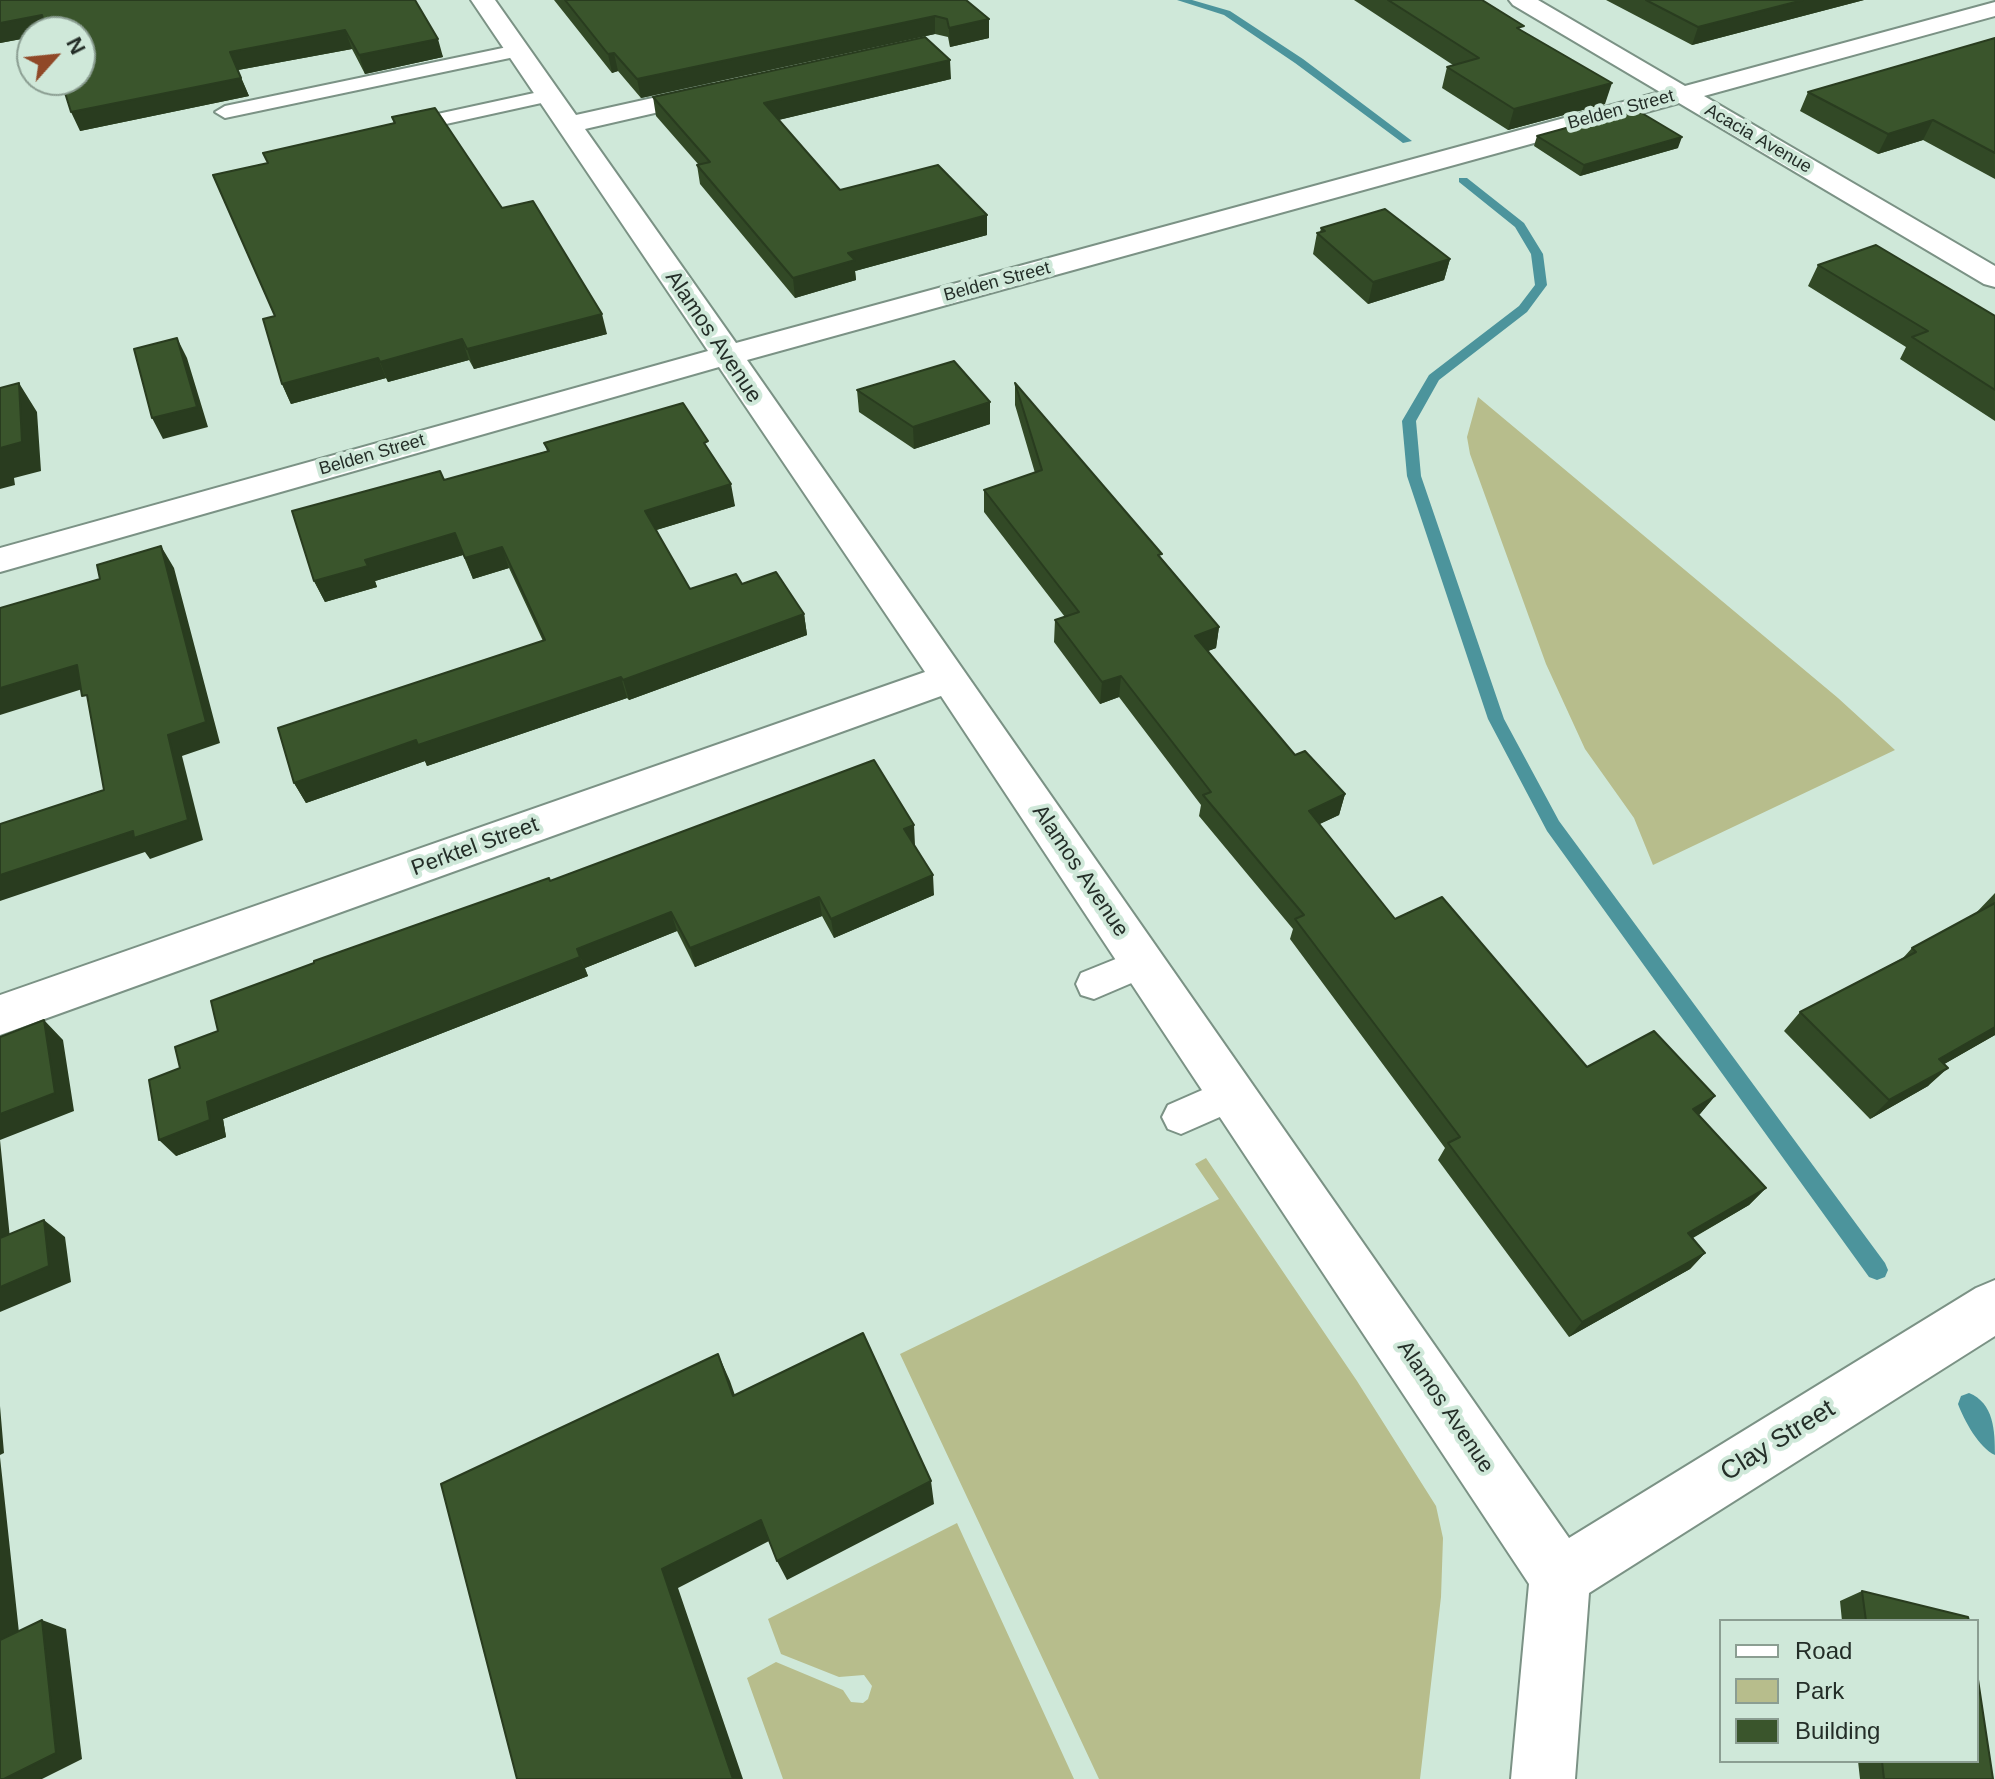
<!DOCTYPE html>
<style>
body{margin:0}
#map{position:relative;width:1995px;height:1779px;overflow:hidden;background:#cfe8d9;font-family:Helvetica,sans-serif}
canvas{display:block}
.legend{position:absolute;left:1719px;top:1619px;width:260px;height:144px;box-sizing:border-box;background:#cfe8d9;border:2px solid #8b9e92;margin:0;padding:10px 14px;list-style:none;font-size:24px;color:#242e28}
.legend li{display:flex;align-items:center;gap:16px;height:40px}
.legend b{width:40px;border:2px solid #8b9e92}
.north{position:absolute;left:16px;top:16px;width:80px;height:80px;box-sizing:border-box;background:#cfe8d9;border:2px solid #8b9e92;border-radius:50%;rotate:63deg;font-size:22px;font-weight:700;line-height:32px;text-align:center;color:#242e28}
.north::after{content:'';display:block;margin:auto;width:28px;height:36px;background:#904827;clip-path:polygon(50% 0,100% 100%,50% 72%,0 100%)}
</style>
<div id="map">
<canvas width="1995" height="1779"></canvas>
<ul class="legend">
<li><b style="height:10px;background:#fff"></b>Road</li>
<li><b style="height:22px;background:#b7bd8c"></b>Park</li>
<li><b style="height:22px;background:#3a552c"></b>Building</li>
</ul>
<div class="north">N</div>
</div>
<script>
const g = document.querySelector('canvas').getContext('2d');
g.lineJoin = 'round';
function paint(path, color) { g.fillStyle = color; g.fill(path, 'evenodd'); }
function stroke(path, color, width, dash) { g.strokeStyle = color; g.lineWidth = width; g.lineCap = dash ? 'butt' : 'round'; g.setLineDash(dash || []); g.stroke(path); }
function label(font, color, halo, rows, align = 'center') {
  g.font = font + ' Helvetica,sans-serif'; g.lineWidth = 8; g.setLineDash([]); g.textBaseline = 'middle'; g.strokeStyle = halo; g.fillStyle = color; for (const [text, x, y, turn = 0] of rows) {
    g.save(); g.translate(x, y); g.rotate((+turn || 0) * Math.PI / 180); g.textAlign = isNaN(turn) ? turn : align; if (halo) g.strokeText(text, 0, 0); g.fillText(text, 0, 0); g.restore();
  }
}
paint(new Path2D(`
 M1478 397 1838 698 1895 750 1653 865 1634 818 1585 749 1546 664 1470 454 1467 437Z
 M1206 1158 1357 1381 1436 1506 1443 1538 1441 1597 1420 1779H1099L900 1354 1219 1199 1195 1164Z
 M957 1523 1074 1779H783L747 1678 776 1662 843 1690 851 1702 863 1703 868 1699 872 1686 864 1675 839 1677 781 1654 768 1619Z`), '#b7bd8c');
paint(new Path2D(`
 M1177 0H1192L1230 11 1303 59 1412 141 1403 143 1295 63 1224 15Z
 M1459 178H1467L1524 223 1543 254 1547 285 1527 312 1439 380 1416 421 1421 476 1504 719 1559 821 1885 1263 1888 1270 1885 1277 1877 1280 1869 1277 1547 831 1488 719 1407 476 1402 421 1429 375 1519 306 1535 285 1531 254 1515 227 1459 182Z
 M1969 1393C1994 1403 1995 1431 1995 1455 1979 1448 1964 1420 1958 1404L1961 1396Z`), '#4c949c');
const lane = new Path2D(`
 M517 45 524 47 527 51 524 55 225 118 215 112 225 106Z
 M548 90 555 92 558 96 555 100 396 135 386 129 396 123Z
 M1143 948 1155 953 1161 963 1155 973 1094 999 1081 995 1076 984 1081 973Z
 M1232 1077 1245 1082 1251 1094 1245 1106 1181 1134 1168 1129 1162 1117 1168 1105Z`);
const street = new Path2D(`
 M471 0H495L576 115 711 85 720 88 724 93 720 98 585 129 736 343 1660 92 1513 5 1509 0H1538L1685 86 1995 2V16L1704 96 1995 266V287L1984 284 1679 103 747 360 1569 1538 1976 1288 1995 1280V1336L1589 1593 1575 1779H1511L1529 1584 941 696 0 1035V995L925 672 719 367 0 572V548L708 351Z`);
stroke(lane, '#7b9285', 4);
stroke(street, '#7b9285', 4);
paint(lane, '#fff');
paint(street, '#fff');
paint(new Path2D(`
 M0 0 418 6 443 57 365 74 352 49 238 70 249 96 80 131V32H32V37L0 43Z
 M554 0H966L989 19V38L950 47 948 37 935 34 641 98 618 71 612 73Z
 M1354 0H1482L1522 31 1605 104 1508 130 1442 88 1447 67 1453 65Z
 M1606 0H1864L1692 45Z
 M1995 38V179L1923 140 1878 154 1800 111 1808 92Z
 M951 79 778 120 840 190 987 215V235L855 271 856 280 795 298 700 184 697 165 698 164 656 116 653 97Z
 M392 117 502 208 607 334 474 369 469 360 388 382 386 378 291 404 282 384 275 316 268 163 263 153 394 123Z
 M1537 136 1678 148 1580 176 1534 146Z
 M1321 228 1450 259 1444 280 1368 304 1313 254 1317 233 1320 232Z
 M1818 265 1995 316V421L1900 359 1906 347 1808 286Z
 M1015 383 1219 627 1216 648 1208 651 1295 755 1345 794 1339 815 1319 824 1395 919 1587 1067 1715 1096 1699 1115 1766 1188 1749 1205 1693 1238 1705 1253 1690 1269 1569 1337 1438 1160 1445 1148 1290 939 1293 929 1199 816 1201 805 1119 697 1100 704 1054 642 1055 620 1065 617 984 512V490L1035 473 1015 405Z
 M857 390 990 424 914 449 859 412Z
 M544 443 710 452 735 506 656 530 690 589 742 584 804 614 807 635 629 700 627 698 427 766 425 761 306 803 294 783 543 641 509 568 473 579 463 555 375 581 377 587 325 602 314 581 444 480 547 451Z
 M914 845 934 895 834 938 822 916 695 967 677 931 585 968 588 976 223 1119 226 1137 176 1156 180 1068 218 1031 550 881Z
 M1995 893V1035L1944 1064 1928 1086 1870 1119 1784 1031 1800 1012 1903 958 1912 948 1974 915Z
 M1862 1591 1969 1621H1842L1840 1601Z
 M1858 1761H1977L1993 1779H1860Z`), '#324926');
paint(new Path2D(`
 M1803 0H1864L1692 45 1698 27Z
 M42 15 51 32H32V37L0 43V23Z
 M935 16V34L641 98 637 79Z
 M989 19V38L950 47 949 28Z
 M345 30 352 49 238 70 230 52Z
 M438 39 443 57 365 74 359 55Z
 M614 53 618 71 612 73 608 54Z
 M950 60 951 79 766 123 764 103Z
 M241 78 249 96 80 131 71 112Z
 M1612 83 1605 104 1508 130 1514 109Z
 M1933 120 1923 140 1878 154 1888 134Z
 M1682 137 1678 148 1580 176 1584 165Z
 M987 215V235L855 271 856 280 795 298 793 278 848 253Z
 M1450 259 1444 280 1368 304 1373 282Z
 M602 314 607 334 474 369 467 349Z
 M177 338 187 358 208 427 163 439 152 418Z
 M462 339 469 360 388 382 380 362Z
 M378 358 386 378 291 404 282 384Z
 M19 383 37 412 41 471 14 478 15 485 0 489V448Z
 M990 402V424L914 449 913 427Z
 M731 484 735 506 650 532 645 511Z
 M455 533 463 555 375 581 377 587 325 602 314 581 365 560Z
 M161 546 174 568 220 743 182 756 203 840 150 859 145 852 0 901V875L133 831 168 735Z
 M502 547 509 568 473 579 465 558Z
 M804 614 807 635 629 700 623 680Z
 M1219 627 1216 648 1192 657 1195 636Z
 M77 665 92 686 0 715V688Z
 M1121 676 1119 697 1100 704 1102 682Z
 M621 677 627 698 427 766 425 761 306 803 294 783 416 740Z
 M1345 794 1339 815 1303 832 1309 811Z
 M914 825 915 845 906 849 904 829Z
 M933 875 934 895 834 938 831 919Z
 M819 897 822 916 695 967 690 948Z
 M671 912 677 931 585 968 577 949Z
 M580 957 588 976 223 1119 226 1137 176 1156 159 1140 207 1102Z
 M44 1020 63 1040 74 1111 0 1140 12 1258 0 1249V1114Z
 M1995 1027V1035L1920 1078 1939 1059Z
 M1948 1068 1928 1086 1870 1119 1889 1100Z
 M1715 1096 1700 1114 1679 1127 1693 1109Z
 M1766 1188 1749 1205 1673 1249 1688 1233Z
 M44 1220 65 1237 71 1282 0 1312V1287Z
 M1705 1253 1690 1269 1569 1337 1582 1322Z
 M718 1354 730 1381 744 1421 733 1396Z
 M0 1406 4 1453 0 1455Z
 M0 1457 21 1651 0 1644Z
 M931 1481 934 1504 787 1580 777 1561Z
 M761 1520 771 1540 678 1588 743 1779H733L662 1569Z
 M42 1620 66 1629 82 1759 42 1779H4Z`), '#293c1f');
const building = new Path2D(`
 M0 0H415L438 39 359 55 345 30 230 52 241 78 71 112 61 80H80V32H47L42 15 0 23Z
 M565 0H966L989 19 949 28 947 19 935 16 637 79 614 53 608 54Z
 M1388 0H1482L1524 26 1517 28 1612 83 1514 109 1447 67 1479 58Z
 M1646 0H1803L1698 27Z
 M925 37 950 60 764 103 840 190 938 165 987 215 848 253 855 260 793 278 697 165 710 162 653 97Z
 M1995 38V153L1933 120 1888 134 1808 92Z
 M435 108 502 208 533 201 602 314 467 349 462 339 380 362 378 358 282 384 263 319 275 316 213 175 268 163 263 153 395 123 392 117Z
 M1635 109 1682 137 1584 165 1537 136Z
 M1385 209 1450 259 1373 282 1317 233 1325 231 1321 228Z
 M1876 245 1995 316V390L1912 337 1928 331 1818 265Z
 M177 338 197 407 152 418 134 349Z
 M954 361 990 402 913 427 857 390Z
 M19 383 22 442 0 448V388Z
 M1015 383 1162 554 1158 555 1219 627 1195 636 1295 755 1305 751 1345 794 1309 811 1395 919 1442 897 1587 1067 1654 1031 1715 1096 1693 1109 1766 1188 1688 1233 1705 1253 1582 1322 1448 1143 1460 1137 1295 919 1304 915 1203 795 1211 792 1121 676 1102 682 1055 620 1079 612 984 490 1042 470Z
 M683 403 708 441 704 443 731 484 645 511 690 589 736 574 742 584 776 572 804 614 623 680 621 677 418 745 416 740 294 783 278 728 545 640 502 547 465 558 455 533 365 560 368 566 314 581 292 511 440 471 444 480 549 451 544 443Z
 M161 546 206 722 168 735 188 820 134 838 133 831 0 875V824L104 790 87 695 82 696 77 665 0 688V608L100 579 97 565Z
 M874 760 914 825 904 829 933 875 831 919 819 897 690 948 671 912 577 949 580 957 207 1102 210 1120 159 1140 149 1080 180 1068 175 1047 218 1031 211 1001 314 963V961L549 878 550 881Z
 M1995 903V1027L1939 1059 1948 1068 1889 1100 1800 1012 1916 952 1912 948Z
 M44 1020 55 1093 0 1114V1037Z
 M44 1220 49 1266 0 1287V1238Z
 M863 1333 931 1481 777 1561 761 1520 662 1569 733 1779H517L441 1484 718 1354 733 1396Z
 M1862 1591 1968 1617 1969 1621H1866Z
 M42 1620 56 1753 4 1779H0V1640Z
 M1977 1673 1993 1779H1884L1882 1761H1977Z`);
paint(building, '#3a552c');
stroke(building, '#293c1f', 2);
label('18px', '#242e28', '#cfe8d9', [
 ["Belden Street",1621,110,-15],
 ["Acacia Avenue",1758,139,30],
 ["Belden Street",997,282,-15],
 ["Belden Street",372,455,-16]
]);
label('22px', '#242e28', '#cfe8d9', [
 ["Alamos Avenue",713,337,56],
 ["Perktel Street",475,847,-20],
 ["Alamos Avenue",1080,871,56],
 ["Alamos Avenue",1445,1407,56]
]);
label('26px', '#242e28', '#cfe8d9', [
 ["Clay Street",1778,1441,-32]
]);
</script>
